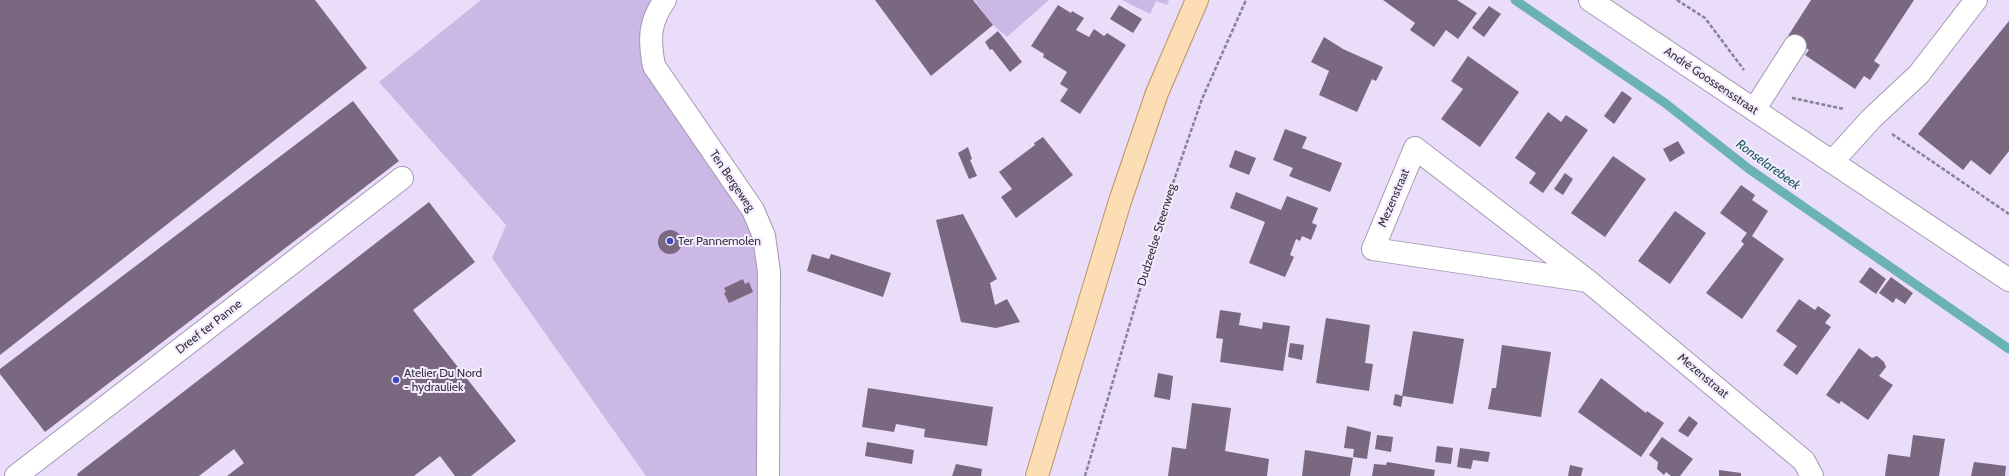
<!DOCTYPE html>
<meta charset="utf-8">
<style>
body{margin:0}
canvas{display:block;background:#e9ddfa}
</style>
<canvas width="2009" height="476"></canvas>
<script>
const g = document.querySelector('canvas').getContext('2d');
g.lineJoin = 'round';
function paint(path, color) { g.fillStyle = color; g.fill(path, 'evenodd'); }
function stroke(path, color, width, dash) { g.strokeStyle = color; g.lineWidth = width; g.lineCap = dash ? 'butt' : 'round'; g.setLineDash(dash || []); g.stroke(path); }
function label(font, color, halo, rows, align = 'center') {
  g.font = font + ' Cabin,sans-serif'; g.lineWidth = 4; g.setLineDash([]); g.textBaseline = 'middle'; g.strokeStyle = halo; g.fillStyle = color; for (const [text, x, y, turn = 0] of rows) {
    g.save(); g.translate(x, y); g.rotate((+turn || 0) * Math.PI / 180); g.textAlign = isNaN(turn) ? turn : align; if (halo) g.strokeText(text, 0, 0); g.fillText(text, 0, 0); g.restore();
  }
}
paint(new Path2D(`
 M481 0H665L650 44 764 236 768 476H646L492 258 506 225 379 82Z
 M974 0H1049L1007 37 993 25Z
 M1122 0H1169L1167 5 1156 1 1150 14Z`), '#cbb8e4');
stroke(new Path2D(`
 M1515 0 1665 103 1749 169 2009 349`), '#6ab2b4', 9);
paint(new Path2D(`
 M0 0H315L367 68 0 355Z
 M875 0H973L993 25 931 76Z
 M1383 0H1457L1477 13 1458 39 1446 30 1434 47 1410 30 1415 23Z
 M1811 0H1914L1874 61 1880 65 1870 80 1864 76 1855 89 1805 55 1809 50 1788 36Z
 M1058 5 1071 13 1072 11 1084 18 1076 30 1089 37 1094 29 1104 36 1107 33 1126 45 1080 114 1060 101 1068 89 1060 84 1067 72 1043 57 1044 54 1031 46Z
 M1119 5 1142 19 1133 33 1110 19Z
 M1489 6 1501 14 1484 37 1472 28Z
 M2009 21V151L1990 175 1971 160 1963 170 1918 134Z
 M998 31 1022 62 1010 72 992 49 990 50 985 42Z
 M1324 37 1343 49 1383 67 1376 81 1372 79 1357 112 1319 95 1329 71 1311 62Z
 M1468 56 1519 92 1480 147 1441 119 1463 89 1451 81Z
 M1622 91 1632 98 1614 124 1604 116Z
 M353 101 399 161 45 432 0 374V369Z
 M1548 112 1561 122 1566 115 1588 130 1543 193 1529 183 1536 173 1515 158Z
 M1285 129 1307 137 1302 148 1342 163 1330 192 1289 176 1293 168 1273 160Z
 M1043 137 1073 175 1016 218 1001 197 1012 189 999 172 1035 145 1034 143Z
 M1678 141 1685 153 1670 162 1663 149Z
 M968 147 972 159 970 160 977 176 969 179 958 153Z
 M1235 150 1256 158 1249 175 1229 167Z
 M1613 156 1646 179 1605 237 1571 213Z
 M1565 173 1573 179 1563 195 1554 189Z
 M1741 185 1755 195 1752 200 1768 211 1752 236 1784 259 1742 319 1706 293 1744 244 1741 241 1747 233 1720 213Z
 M1236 192 1281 210 1287 196 1318 208 1312 223 1317 225 1311 240 1302 236 1300 241 1296 239 1290 255 1294 257 1285 277 1249 263 1265 222 1230 208Z
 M429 202 475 262 413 310 516 441 471 476H455L440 456 414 476H227L244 463 234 449 199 476H78L77 474Z
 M1675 211 1706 233 1670 284 1638 261Z
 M963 214 997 279 990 283 995 305 1007 299 1020 322 996 328 961 322 936 220Z
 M658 242a12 12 0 1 1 24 0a12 12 0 1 1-24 0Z
 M812 254 829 259 831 254 891 273 883 297 807 271Z
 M1870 267 1886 279 1876 294 1859 282Z
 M1891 277 1913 293 1905 304 1896 298 1893 303 1879 293Z
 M743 279 745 284 749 282 753 292 729 303 724 293 726 292 724 288Z
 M1799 299 1815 310 1818 306 1831 315 1825 323 1831 327 1797 375 1783 365 1797 346 1776 331Z
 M1220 310 1241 313 1239 325 1262 329 1263 322 1290 326 1283 371 1220 362 1223 339 1216 338Z
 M1326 318 1370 325 1365 363 1373 364 1369 391 1316 383Z
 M1413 331 1464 339 1453 404 1403 396 1401 407 1393 405 1395 394 1402 396Z
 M1290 343 1304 345 1302 360 1288 357Z
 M1502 345 1551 352 1541 417 1488 409 1492 388H1496Z
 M1859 348 1872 358 1877 356 1884 362 1886 367 1879 376 1893 385 1868 420 1841 401 1839 404 1826 395Z
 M1158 373 1173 376 1170 400 1154 397Z
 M1601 378 1646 413 1647 411 1664 423 1641 457 1578 412Z
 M868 388 993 407 987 446 924 437 925 429 896 424 894 432 862 427Z
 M1192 403 1231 408 1225 451 1269 459 1267 476H1168L1172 447 1186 449Z
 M1689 416 1698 423 1688 437 1678 431Z
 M1347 426 1371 432 1367 459 1353 457 1354 449 1344 448Z
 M1377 435 1393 437 1391 452 1375 449Z
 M1913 435 1945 439 1939 476H1885L1888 454 1910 457Z
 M1662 437 1693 459 1680 476H1671L1666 472 1664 475 1657 469 1658 462 1649 455Z
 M867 442 914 450 912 464 865 456Z
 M1437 446 1453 448 1451 464 1435 462Z
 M1460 448 1490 452 1488 462 1473 460 1471 469 1457 467Z
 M1305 450 1353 458 1350 476H1302Z
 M1387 462 1435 470 1434 476H1372L1374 464 1386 465Z
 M1974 462 2006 466 2005 476H1971Z
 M956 464 982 469 981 476H952Z
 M1570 465 1583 468 1581 476H1568Z
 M1719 470 1741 473V476H1719Z`), '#7a6880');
const minor = new Path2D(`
 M665 0C649 22 649 40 654 66L753 210 764 236 769 272 768 476
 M1590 0 2009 280
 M1754 110 1795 46
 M1832 162 1871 119 1919 74 1976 0
 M1588 281 1373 249 1415 148 1588 281 1804 461 1812 476
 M16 476 402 178`);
const major = new Path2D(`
 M1037 476 1120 201 1157 93 1197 0`);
stroke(minor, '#a498b3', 24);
stroke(major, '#b79369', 24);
stroke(new Path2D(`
 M1677 0 1705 18 1744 70
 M1792 98 1844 109
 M1892 134 2009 214
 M1085 476 1162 215 1202 99 1246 0`), '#898194', 2.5, [4, 2]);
stroke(minor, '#fff', 22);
stroke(major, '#fdddb3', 22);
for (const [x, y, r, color] of [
 [670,241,4,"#4148bd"],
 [396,380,4,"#4148bd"]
]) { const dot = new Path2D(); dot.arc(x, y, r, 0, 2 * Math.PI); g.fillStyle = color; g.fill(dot); stroke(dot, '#f4edff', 1.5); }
label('12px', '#38333e', '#f4edff', [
 ["André Goossensstraat",1711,81,34],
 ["Ten Bergeweg",732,181,56],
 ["Mezenstraat",1394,198,-67],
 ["Dudzeelse Steenweg",1157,235,-73],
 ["Dreef ter Panne",209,327,-38],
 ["Mezenstraat",1703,376,40]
]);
label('12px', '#38333e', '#f4edff', [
 ["Ter Pannemolen",678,241],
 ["Atelier Du Nord",404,373],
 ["- hydrauliek",404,387]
], 'left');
label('italic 13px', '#1e5b5c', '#f4edff', [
 ["Ronselarebeek",1768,165,36]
]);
</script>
